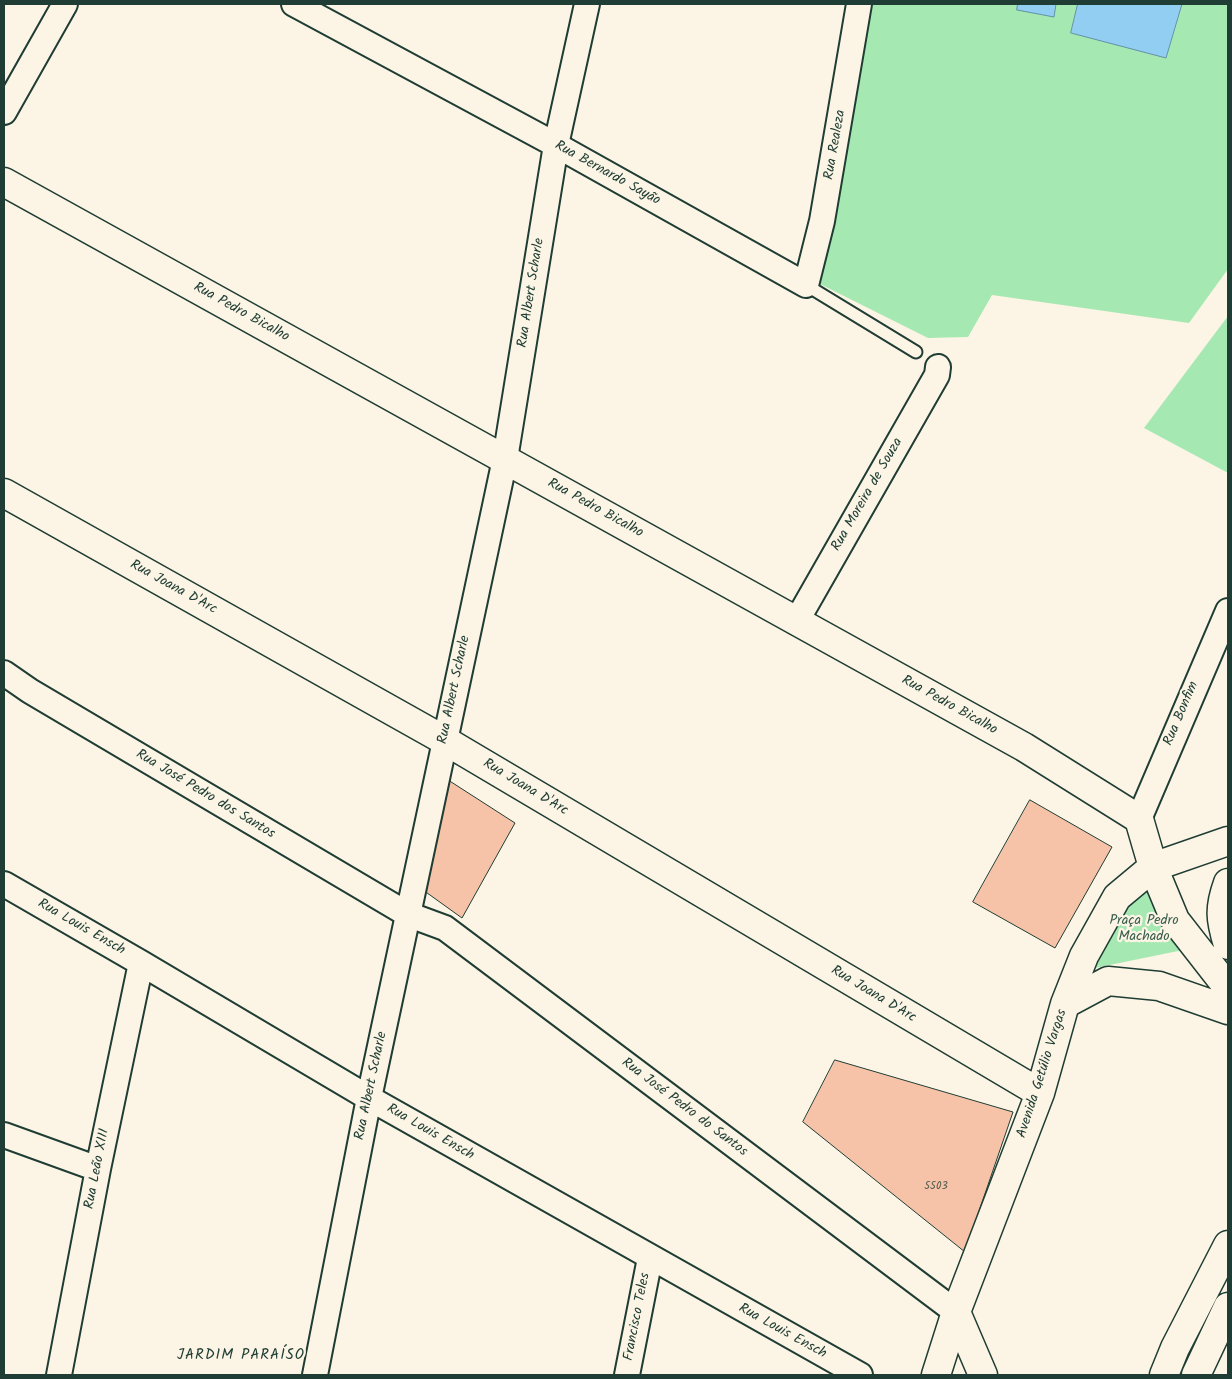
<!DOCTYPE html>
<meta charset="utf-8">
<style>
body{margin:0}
#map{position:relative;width:1232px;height:1379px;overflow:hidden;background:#fcf5e5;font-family:Kalam,sans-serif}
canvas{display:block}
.frame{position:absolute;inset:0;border:5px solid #1f3d34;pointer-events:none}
</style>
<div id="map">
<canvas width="1232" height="1379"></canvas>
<div class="frame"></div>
</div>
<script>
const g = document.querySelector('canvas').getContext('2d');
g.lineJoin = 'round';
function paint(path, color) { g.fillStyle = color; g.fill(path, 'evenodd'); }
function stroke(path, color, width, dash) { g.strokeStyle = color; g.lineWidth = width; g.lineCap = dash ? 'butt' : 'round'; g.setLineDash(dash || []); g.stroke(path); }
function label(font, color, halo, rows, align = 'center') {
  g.font = font + ' Kalam,sans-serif'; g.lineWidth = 4.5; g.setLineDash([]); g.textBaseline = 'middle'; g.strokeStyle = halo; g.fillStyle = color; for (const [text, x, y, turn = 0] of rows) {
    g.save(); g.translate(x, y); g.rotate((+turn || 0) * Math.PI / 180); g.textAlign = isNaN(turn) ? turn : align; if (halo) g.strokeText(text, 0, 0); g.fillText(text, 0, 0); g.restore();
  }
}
paint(new Path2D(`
 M869 4H1228V269L1189 323 992 295 968 337 928 338 816 282Z
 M1228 316V473L1144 428Z
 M1153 879 1183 950 1095 968 1118 917Z`), '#a6e8b2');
const water = new Path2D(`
 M1018 4H1056L1054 17 1017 10Z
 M1078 4H1182L1166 58 1071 33Z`);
paint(water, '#92cdf2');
stroke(water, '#6493a6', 1);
const building = new Path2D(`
 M445 778 515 823 462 918 423 890Z
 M1030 800 1112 847 1055 948 973 902Z
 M835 1060 1013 1112 965 1252 803 1122Z`);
paint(building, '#f7c3a8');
stroke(building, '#1f3d34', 1);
const service = new Path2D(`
 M806 285 916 352`);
const minor = new Path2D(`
 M294 4 556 145 806 285 822 221 859 4
 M4 112 65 4
 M796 622 937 375 938 367
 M4 673 30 691 407 914 445 928 956 1312
 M1139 819 1228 611
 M4 884 141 963 369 1098 860 1375
 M4 1135 98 1169
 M59 1375 98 1169 141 963
 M315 1375 369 1098 505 459 556 145 587 4
 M627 1375 650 1258`);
const tertiary = new Path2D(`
 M4 182 1024 747 1139 819 1153 867 1175 920 1228 988
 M4 493 444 740 1040 1093
 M1228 883C1219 908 1220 919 1228 945
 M1065 1004 1108 981 1159 986 1228 1010
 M956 1312 983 1375
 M936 1375 956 1312 1040 1093 1065 1004 1084 956 1117 897 1153 867 1228 841`);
const secondary = new Path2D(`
 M1164 1375 1175 1348 1228 1245
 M1196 1375 1228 1307`);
stroke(service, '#1f3d34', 15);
stroke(minor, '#1f3d34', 28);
stroke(tertiary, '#1f3d34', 31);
stroke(secondary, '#1f3d34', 31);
stroke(service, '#fcf5e5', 11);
stroke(minor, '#fcf5e5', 24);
stroke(tertiary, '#fcf5e5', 28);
stroke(secondary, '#fcf5e5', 28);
label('11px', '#555e51', null, [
 ["5503",936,1187]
]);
label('14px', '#1f3d34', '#fcf5e5', [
 ["Rua Realeza",836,145,-80],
 ["Rua Bernardo Sayão",607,174,29],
 ["Rua Albert Scharle",532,293,-81],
 ["Rua Pedro Bicalho",241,313,29],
 ["Rua Moreira de Souza",868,495,-60],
 ["Rua Pedro Bicalho",595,509,29],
 ["Rua Joana D'Arc",173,588,29],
 ["Rua Albert Scharle",455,690,-78],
 ["Rua Pedro Bicalho",949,706,29],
 ["Rua Bonfim",1182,714,-67],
 ["Rua Joana D'Arc",525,788,31],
 ["Rua José Pedro dos Santos",205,795,31],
 ["Rua Louis Ensch",81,928,30],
 ["Rua Joana D'Arc",873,995,31],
 ["Avenida Getúlio Vargas",1043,1074,-72],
 ["Rua Albert Scharle",372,1086,-78],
 ["Rua José Pedro do Santos",684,1108,37],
 ["Rua Louis Ensch",430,1133,30],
 ["Rua Leão XIII",98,1169,-79],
 ["Francisco Teles",638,1317,-79],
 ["Rua Louis Ensch",782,1332,29]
]);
label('14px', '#3a5f4d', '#fcf5e5', [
 ["Praça Pedro",1144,922],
 ["Machado",1144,938]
]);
g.letterSpacing = '1px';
label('15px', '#1f3d34', '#fcf5e5', [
 ["JARDIM PARAÍSO",241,1356]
]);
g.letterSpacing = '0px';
</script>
